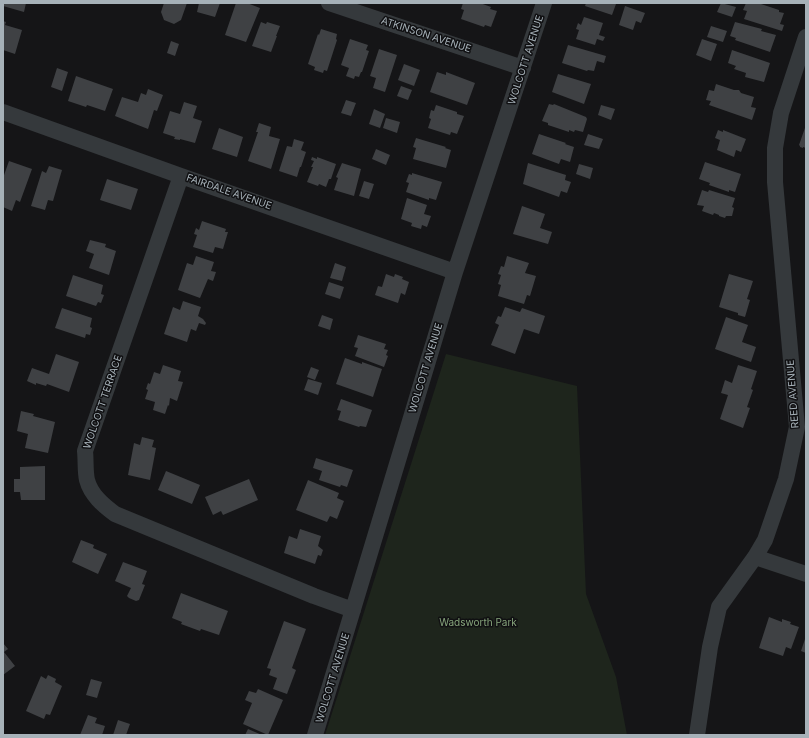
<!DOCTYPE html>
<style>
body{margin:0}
#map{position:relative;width:809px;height:738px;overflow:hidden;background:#151517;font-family:Inter,sans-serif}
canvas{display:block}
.frame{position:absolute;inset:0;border:4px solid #a6b1b8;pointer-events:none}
</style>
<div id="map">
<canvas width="809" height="738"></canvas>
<div class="frame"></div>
</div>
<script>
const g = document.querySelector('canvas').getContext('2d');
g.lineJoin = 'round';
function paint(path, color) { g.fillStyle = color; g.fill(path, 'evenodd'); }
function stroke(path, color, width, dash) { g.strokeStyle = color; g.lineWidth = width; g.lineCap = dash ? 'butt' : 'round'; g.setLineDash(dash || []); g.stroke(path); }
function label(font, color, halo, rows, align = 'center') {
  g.font = font + ' Inter,sans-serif'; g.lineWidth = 3; g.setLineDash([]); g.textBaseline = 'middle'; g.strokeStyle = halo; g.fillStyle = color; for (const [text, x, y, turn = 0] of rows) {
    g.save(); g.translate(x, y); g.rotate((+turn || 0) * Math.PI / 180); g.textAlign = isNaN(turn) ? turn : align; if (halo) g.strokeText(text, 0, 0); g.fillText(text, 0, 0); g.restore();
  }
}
paint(new Path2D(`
 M446 354 577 386 586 594 616 677 627 735H325Z`), '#1e251c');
paint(new Path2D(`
 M3 3H26L24 12 3 6Z
 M164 3H187L181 20 174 24 164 20 161 12Z
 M199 3H220L215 17 197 12Z
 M236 3H247L260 8 246 42 225 35Z
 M463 3H480L491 7 490 9 497 11 491 27 485 25 484 27 461 19 464 10 461 9Z
 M586 3H612L616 4 612 15 585 6Z
 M721 3 736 7 732 17 717 12Z
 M746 3H758L779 10V12L784 13 780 24 784 25 782 31 744 19 747 11 743 10Z
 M625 6 645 13 641 23 636 21 633 30 619 25Z
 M584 17 603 23 599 35 605 37 603 41 597 39 595 45 576 39 579 30 576 29 578 23 581 25Z
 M3 21 6 22 5 25 22 30 15 54 3 50Z
 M261 22 266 24 267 22 280 26 276 36H277L271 52 252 46Z
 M735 22 762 29 761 31 776 35 770 52 735 40 736 38 730 36Z
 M711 26 727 31 723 42 707 37Z
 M321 29 337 34 336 39 337 40 327 71 324 70 323 73 314 70 315 67 308 64 318 34 319 35Z
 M350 39 368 45 366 50 369 51 362 72H361L359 77 355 76 354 79 346 76 349 68 341 65Z
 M702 39 717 44 711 61 696 55Z
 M171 41 179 44 175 56 167 53Z
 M568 45 606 56 604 63 597 61 594 71 588 70 587 71 562 63Z
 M379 49 397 55 385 92 373 88 376 78 370 76Z
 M732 50 770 63 764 82 745 77 746 73 734 69 736 66 728 63Z
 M404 64 420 70 414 86 398 80Z
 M57 68 68 72 62 91 51 87Z
 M437 72 446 75V72L475 83 467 105 430 92Z
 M558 74 591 84 584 104 552 92Z
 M76 76 113 89 105 111 87 105 86 107 68 101Z
 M716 84 734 90H739L741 93 754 97 751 107 756 108 752 120 709 105 711 101 706 100 709 90 714 91Z
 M401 86 412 90 408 100 397 96Z
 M148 89 163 95 157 111 154 110 148 129 115 116 122 97 138 102 141 93 146 95Z
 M346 100 356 103 351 116 341 113Z
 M184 102 197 106 193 118 202 121 195 143 180 139V140L174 139 175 137 163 133 170 111 180 114Z
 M549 104 553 105 554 104 586 117 587 119 583 132 575 130 574 132 569 130V132L548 125V123L542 121Z
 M436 105 457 112V114L464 116 457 134 451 132 450 135 428 128 431 119 429 118 431 110 434 111Z
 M601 105 615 109 611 120 598 115Z
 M374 109 385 114 380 128 369 124Z
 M386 118 400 122 397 133 383 128Z
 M259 123 271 127 269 136 280 139 271 169 248 161 258 132H256Z
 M806 125V148L803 147V148L800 147V146L799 145Z
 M219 128 243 137 237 157 212 149Z
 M718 130 723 132V130L746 139 741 152 736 150 734 157 717 150 720 140 715 138Z
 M539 134 566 143 565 144 574 147 570 162 561 159 559 164 532 154Z
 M588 134 603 139 599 149 584 145Z
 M416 138 446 147 445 148 451 150 446 168 413 159 416 148 413 147Z
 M294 139 304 142 301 150 306 152 301 167H300L297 177 279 171 287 146 292 147Z
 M376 149 390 155 386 165 372 159Z
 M312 157 317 159V157L336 164 331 179H329L326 187 319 184 318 186 307 182 313 167H311L314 161 311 160Z
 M9 161 32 169 20 202 16 200 12 211 3 207V178Z
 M705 162 741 174 735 192 729 190V192L709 185 710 183 699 179Z
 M342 163 361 169 354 196 334 190 338 178 336 177Z
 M528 163 566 175 565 180 571 182 567 193 561 191 559 197 523 184Z
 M579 164 593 168 590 179 576 174Z
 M49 166 62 170 53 201 48 200 45 210 31 206 42 171 46 173Z
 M412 173 442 182 436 200 429 198V200L406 192 409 183 406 182 409 174 412 175Z
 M107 179 138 189 131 210 100 200Z
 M364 181 374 184 369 199 359 196Z
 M702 190 708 192 709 190 735 198 732 207 734 208 732 216H726L725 218 719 216V215L714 213 713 215 702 211 704 206 697 205Z
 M407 198 427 205 424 214 431 216 427 227 422 225 421 229 411 226 412 223 401 219Z
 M522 206 545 214 540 228 552 232 548 244 513 234Z
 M202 221 226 229 225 232H228L223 249 215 247 213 253 193 247 197 235 194 234 196 228 199 230Z
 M90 240 106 244 105 247 116 251 109 275 89 268 94 254 86 251Z
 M196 256 214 262 211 271 216 272 213 281 208 279 200 298 178 290 187 263 193 265Z
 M507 256 529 263 525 273 536 276 530 296 527 295 524 304 498 296 501 285 498 284 501 275 498 274 501 266 504 267Z
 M335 263 346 267 342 281 330 278Z
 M386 274 394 277 395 274 403 277 402 279 409 282 405 295 401 293 398 303 375 295 378 286 382 287Z
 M729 274 753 281 747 299 750 300 745 317 738 315V313L719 307Z
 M73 275 103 285 101 294 104 295 101 303 98 302 96 306 66 296Z
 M329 282 344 287 340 299 325 294Z
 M183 301 201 307 198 316 203 319 206 323 205 325 199 323 196 331 191 329 187 342 164 334 173 307 180 310Z
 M505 307 520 312 522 308 545 316 539 334 524 329 515 354 491 345 499 325 495 323 498 316 501 317Z
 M62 308 92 318 90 327 92 328 90 335 86 334 85 338 55 328Z
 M322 315 333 319 330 330 318 326Z
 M726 317 748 325 742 342 756 347 751 362 715 349Z
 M358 335 386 344 384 349 388 350 386 355 388 356 384 367 355 356 358 348 354 347Z
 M56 354 79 362 69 392 47 384 46 386 36 383V385L27 381 32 368 49 374Z
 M345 358 362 364V362L382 369 373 397 336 384Z
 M163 365 181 371 178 381 183 382 177 401 170 398 169 406 168 405 165 414 153 410 155 402 145 399 148 390 146 389 148 383 150 384 154 372 160 374Z
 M738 365 757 371 751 389 753 390 747 407 750 408 743 428 720 419 728 395 721 393 725 380 732 383Z
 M311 367 319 370 315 380 307 377Z
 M308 379 322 383 318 395 304 390Z
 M341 399 372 410 366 427 360 426 359 427 338 420 341 411 337 410Z
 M21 411 34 414 33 416 55 422 48 453 25 448 28 434 17 431Z
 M142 437 154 440 152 447 156 448 150 480 128 475 134 443 140 445Z
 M316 458 353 470 347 487 341 485 340 487 319 480 322 471 313 468Z
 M45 466V500H21L20 492H14V479H20V467Z
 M166 471 200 485 192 504 158 490Z
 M249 479 258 500 223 515 221 511 213 515 205 497Z
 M308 480 339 493 337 498 344 501 337 519 330 516 327 522 296 510Z
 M300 529 321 536 318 546 323 550 321 556 318 555 315 564 284 553 289 536 297 539Z
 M81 540 94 545 93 548 107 554 98 574 72 562Z
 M123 562 147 571 142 584 145 585 139 600 136 601 129 598 127 596 131 588 115 581Z
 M181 593 228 611 219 635 201 629 200 631 181 624 182 622 172 618Z
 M769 617 782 622V619L791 622 790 624 799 627 791 649 786 647 783 656 759 648Z
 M284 621 306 629 292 668 296 670 287 694 273 689 277 678 269 675 271 669 267 668Z
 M806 636V653L801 651Z
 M3 643 8 649 4 652 15 666 3 675Z
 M48 675 56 679 55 682 62 686 50 715 46 714 44 719 26 711 41 676 46 679Z
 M91 679 102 682 97 698 86 695Z
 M258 689 283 700 268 735 243 724 252 703 245 700 249 691 256 693Z
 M88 715 97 718 95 723 105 726 102 735H80Z
 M118 720 130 724 126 735H113Z
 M248 729 262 735H245Z`), '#3f4144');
stroke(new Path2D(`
 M329 3 523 68
 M3 112 181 176 455 272
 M181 176 85 451C86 460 85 471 87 480 91 495 103 505 115 514L314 596 353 610
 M755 557 806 574
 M315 735 455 272 544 3
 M697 735 710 647 719 607 755 557 765 540 786 479 797 427 775 182V148L781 113 806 37`), '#35393c', 16);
label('10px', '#a6b1b8', '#101012', [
 ["ATKINSON AVENUE",426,35,18],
 ["WOLCOTT AVENUE",526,60,-72],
 ["FAIRDALE AVENUE",229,192,19],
 ["WOLCOTT AVENUE",426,368,-73],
 ["REED AVENUE",793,394,-94],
 ["WOLCOTT TERRACE",103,402,-71],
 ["WOLCOTT AVENUE",333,678,-73]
]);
label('10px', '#86a47b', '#101012', [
 ["Wadsworth Park",478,623]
]);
</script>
